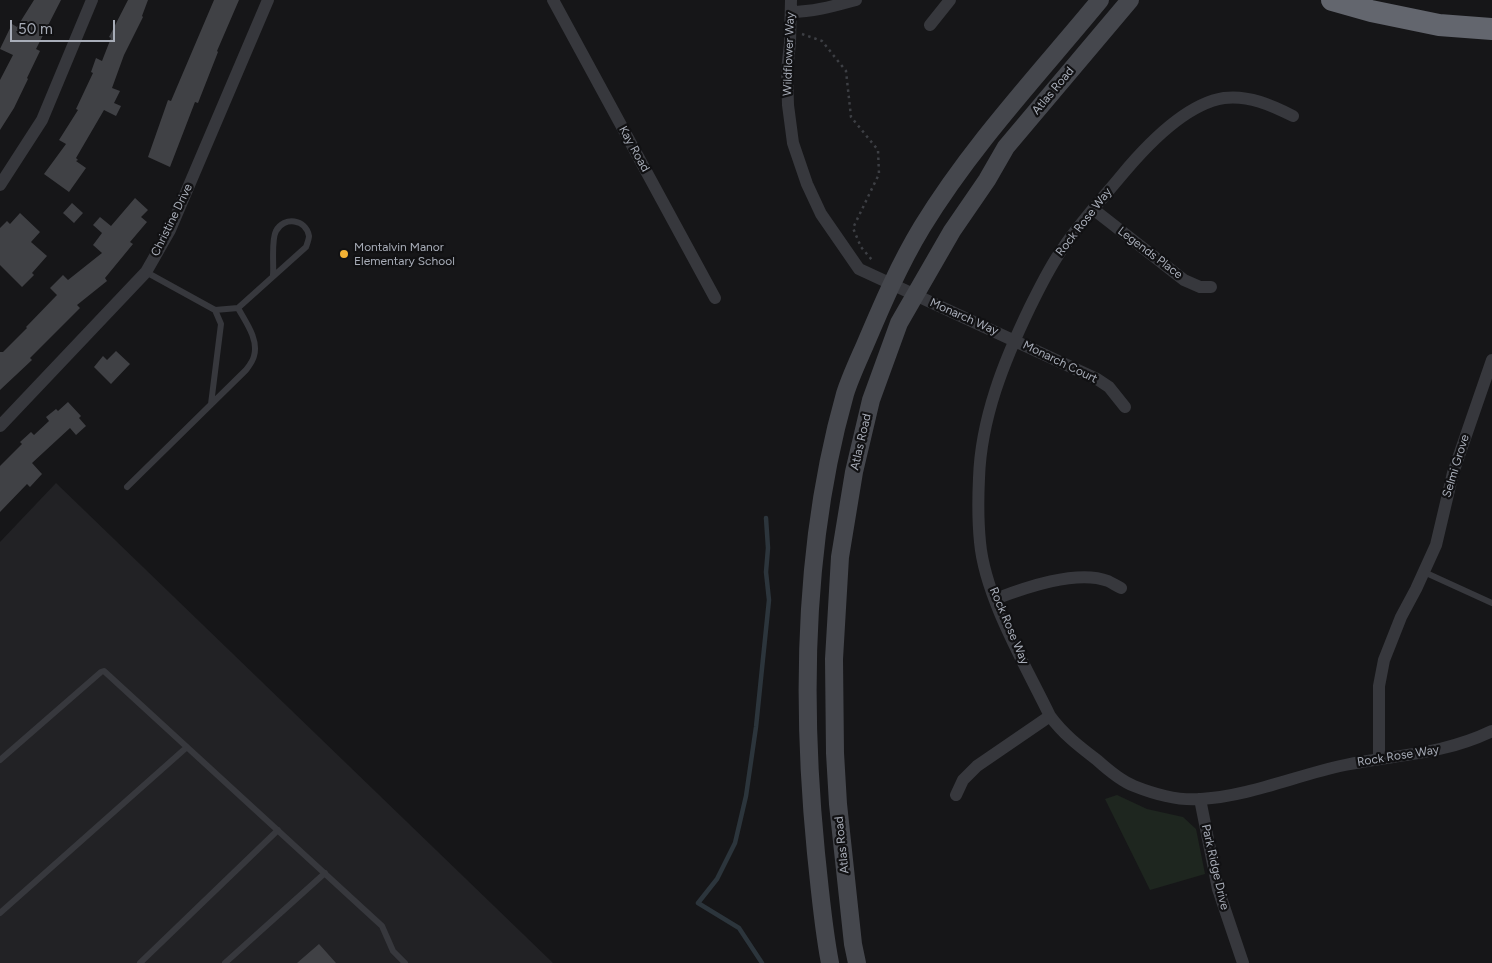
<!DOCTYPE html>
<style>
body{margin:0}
#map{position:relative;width:1492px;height:963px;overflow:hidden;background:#161618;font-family:Figtree,sans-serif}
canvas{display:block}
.scale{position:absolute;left:10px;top:20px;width:105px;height:22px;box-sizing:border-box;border:2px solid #a8adb8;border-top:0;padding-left:6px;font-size:15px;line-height:18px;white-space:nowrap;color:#a8adb8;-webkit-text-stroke:4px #111113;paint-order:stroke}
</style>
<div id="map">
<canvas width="1492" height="963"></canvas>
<div class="scale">50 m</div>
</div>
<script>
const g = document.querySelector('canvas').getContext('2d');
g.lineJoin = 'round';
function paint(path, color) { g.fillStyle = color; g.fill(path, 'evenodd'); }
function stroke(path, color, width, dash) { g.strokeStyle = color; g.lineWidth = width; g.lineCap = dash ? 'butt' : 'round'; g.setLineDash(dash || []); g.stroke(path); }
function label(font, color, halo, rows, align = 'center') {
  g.font = font + ' Figtree,sans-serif'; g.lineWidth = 4.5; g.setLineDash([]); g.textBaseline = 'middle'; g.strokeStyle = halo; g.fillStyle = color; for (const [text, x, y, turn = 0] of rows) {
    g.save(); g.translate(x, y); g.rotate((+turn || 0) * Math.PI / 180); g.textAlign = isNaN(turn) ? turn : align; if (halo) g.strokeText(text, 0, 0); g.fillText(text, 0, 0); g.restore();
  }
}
paint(new Path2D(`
 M56 483 553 963H0V542Z`), '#222225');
paint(new Path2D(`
 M1117 795 1147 809 1183 817 1196 829 1205 874 1150 890 1105 799Z`), '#1e261f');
stroke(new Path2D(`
 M762 963 739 928 698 903 717 879 735 843 746 796 756 727 769 600 766 572 768 548 766 518`), '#2c353c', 4.5);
paint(new Path2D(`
 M34 0H61L36 49 40 51 27 78 28 79 14 108 0 130V80L13 55 0 49 12 24 17 27Z
 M128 0H148L142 16 143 17 124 55 112 88 120 91 114 103 121 106 116 116 104 110 76 158 78 160 76 161 86 168 69 192 44 174 66 144 59 140 78 110 76 109 93 73 91 72 96 58 102 61 111 38 109 37Z
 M214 0H239L217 51 218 52 198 103 195 102 170 167 148 157 168 100 171 101Z
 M135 198 148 210 141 217 147 222 130 242 133 244 105 278 107 281 77 305 80 308 30 358 32 360 0 390V352H3L27 328 26 327 57 295 50 288 63 275 68 280 102 253 93 245 102 233 93 225 100 217 111 226Z
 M72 203 83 213 74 223 63 213Z
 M20 213 40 232 31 242 47 256 32 273 34 275 22 287 0 265V228L7 221 10 224Z
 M116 351 130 364 111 384 94 367 103 356 107 360Z
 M68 402 81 416 79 418 86 426 76 435 70 428 32 463 42 474 30 487 27 484 0 512V466L22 444 20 442 31 432 34 435 49 421 46 417 56 409 58 411Z
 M319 944 336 963H297Z`), '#404145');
stroke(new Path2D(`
 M802 34 822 41 846 71 851 117 878 150 879 174 853 228 861 247 872 260`), '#3d3f44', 2.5, [2.5, 4]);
stroke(new Path2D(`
 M238 308 306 247C307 244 309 239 309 236 306 219 284 216 276 231 271 240 274 264 273 275
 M211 404 221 324 215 310
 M127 487 246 370C249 366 253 361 254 356 259 339 245 321 238 308L215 310 146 272
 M1424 572 1492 603
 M0 760 101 672 104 671 382 926 393 951 405 963
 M0 913 187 747
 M140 963 278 830
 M225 963 325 873`), '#37383d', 6);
stroke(new Path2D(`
 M553 0 715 298
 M791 0 790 43 787 71 788 105 793 143 807 184 821 214 859 269 1097 379 1109 387 1125 407
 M791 12C814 12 834 6 856 0
 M930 25 950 0
 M1293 116C1271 105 1249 95 1224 98 1185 104 1145 147 1121 176 1101 200 1080 223 1063 248 1050 266 1040 287 1030 307 1004 361 981 418 979 478 978 499 978 522 980 542 985 598 1026 666 1050 716 1063 734 1080 747 1097 760 1107 769 1121 781 1134 786 1154 794 1179 801 1201 799 1250 796 1297 775 1345 765 1398 754 1442 755 1492 731
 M0 185 42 120 92 0
 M1093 209 1184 280 1200 287H1211
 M0 426 146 272 170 230 268 0
 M995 599C1024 588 1077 569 1108 581 1112 583 1117 586 1121 588
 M1379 758V686L1384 660 1401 617 1416 589 1436 545 1453 473 1492 360
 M956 795 963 780 977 766 1050 716
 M1200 799 1218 889 1243 963`), '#37383d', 12);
stroke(new Path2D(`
 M830 963C823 927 820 890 816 853 801 701 803 542 845 394 850 378 858 361 865 345 882 305 899 265 922 227 972 145 1039 74 1100 0
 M857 963 853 944 838 804 835 753 834 659 840 557 854 472 871 400 899 323 952 231 987 180 1006 147 1130 0`), '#45474d', 18);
stroke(new Path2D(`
 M1332 0 1371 11 1439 25 1492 29`), '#63666e', 22);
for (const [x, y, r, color] of [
 [344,254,5,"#f2b134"]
]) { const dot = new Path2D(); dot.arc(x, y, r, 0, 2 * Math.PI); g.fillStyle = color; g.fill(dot); stroke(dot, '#111113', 2); }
label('12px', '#a8adb8', '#111113', [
 ["Wildflower Way",789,54,-88],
 ["Atlas Road",1053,91,-50],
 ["Kay Road",634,149,61],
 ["Christine Drive",172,220,-64],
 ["Rock Rose Way",1084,222,-52],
 ["Legends Place",1150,253,37],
 ["Monarch Way",964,317,24],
 ["Monarch Court",1060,362,26],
 ["Atlas Road",861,442,-77],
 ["Selmi Grove",1456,466,-73],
 ["Rock Rose Way",1009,626,67],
 ["Rock Rose Way",1398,756,-9],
 ["Atlas Road",842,845,-96],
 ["Park Ridge Drive",1215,867,77]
]);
label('12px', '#a8adb8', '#111113', [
 ["Montalvin Manor",354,247],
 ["Elementary School",354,261]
], 'left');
</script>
